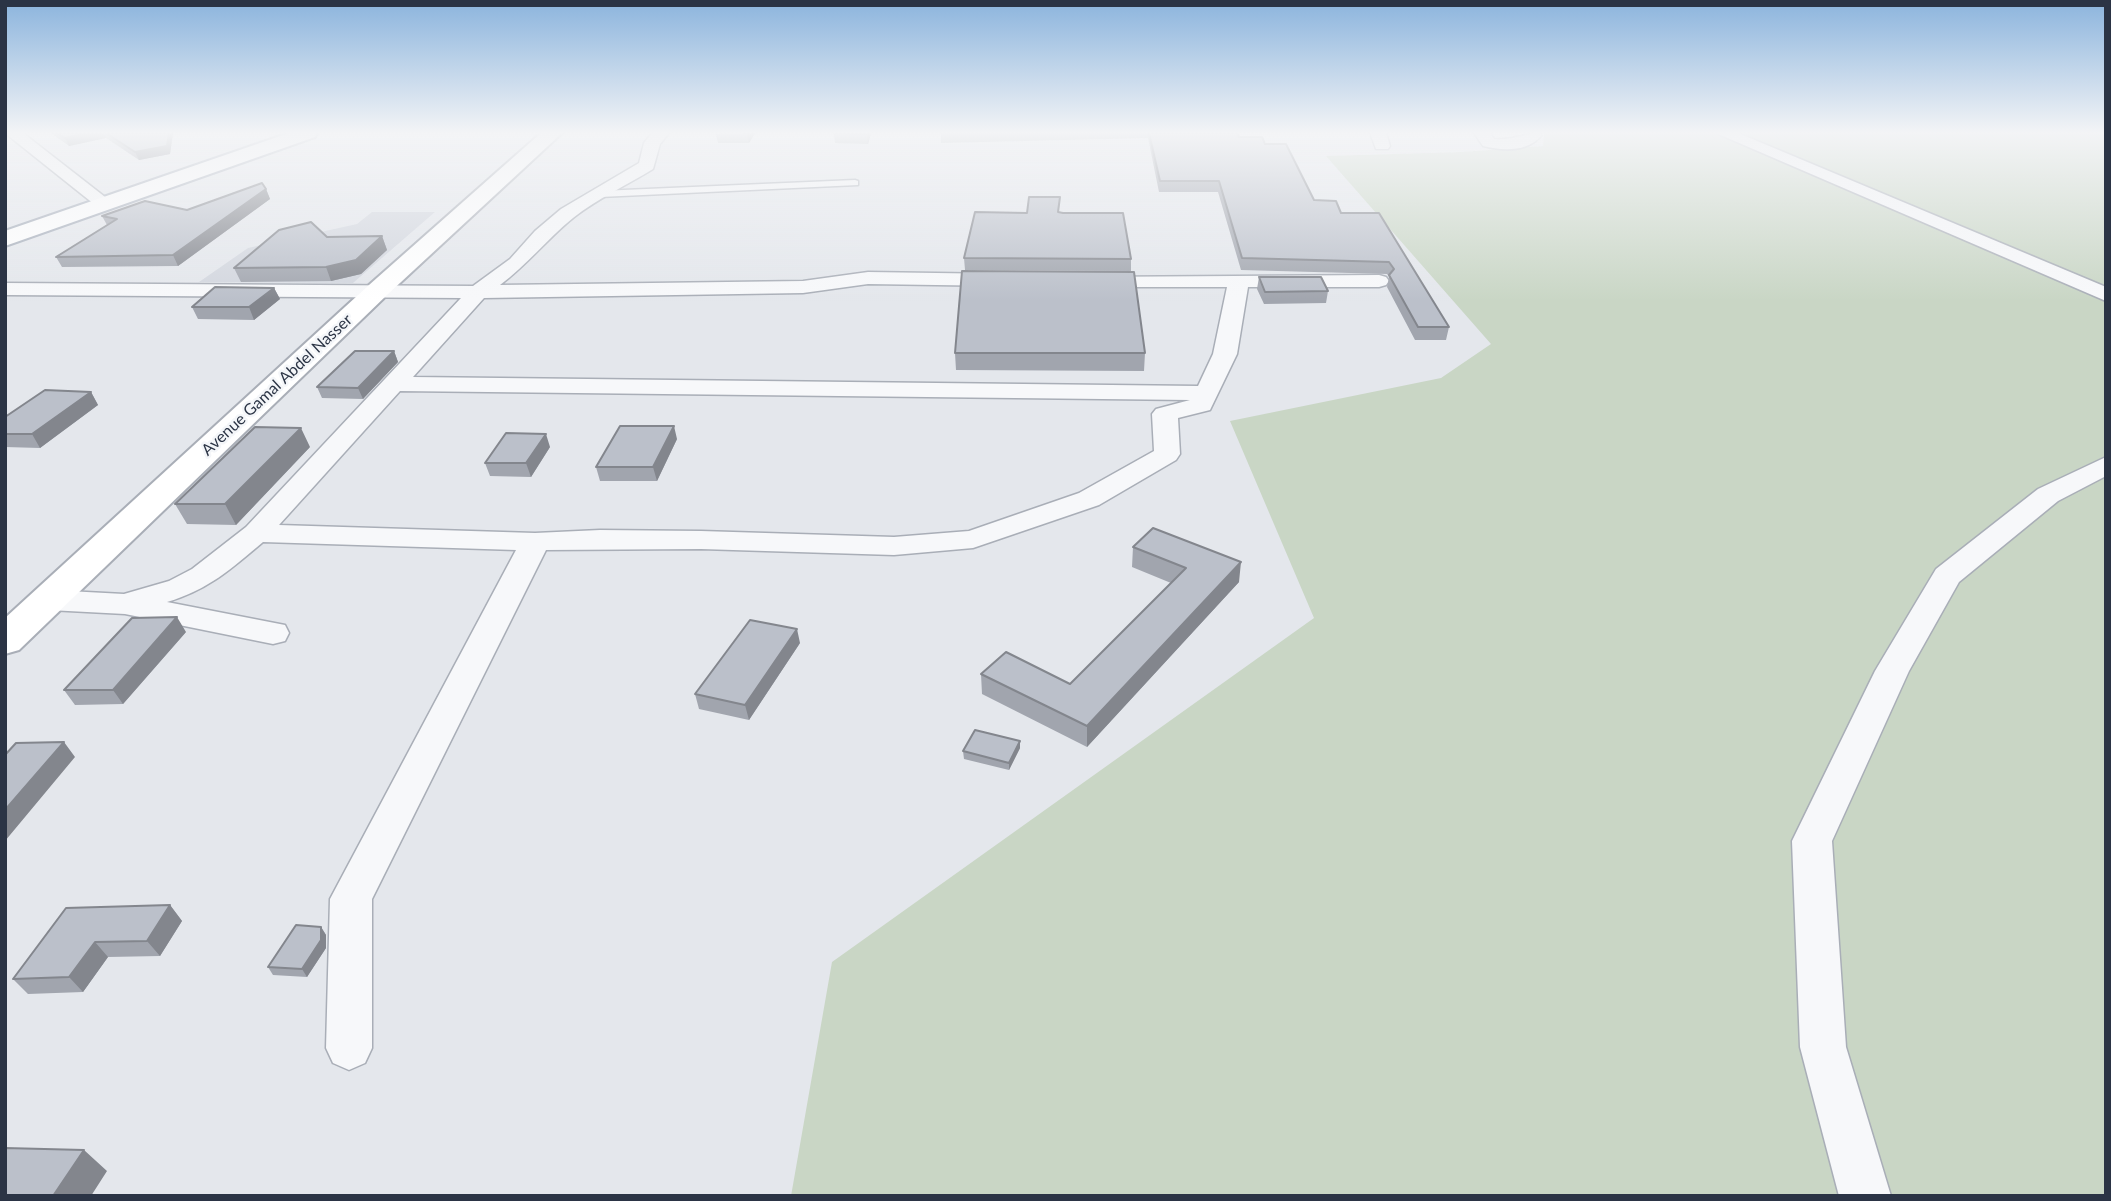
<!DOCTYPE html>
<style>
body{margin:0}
#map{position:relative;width:2111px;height:1201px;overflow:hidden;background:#e4e7ec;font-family:Lato,sans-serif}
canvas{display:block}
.frame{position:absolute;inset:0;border:7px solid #2b3445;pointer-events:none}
</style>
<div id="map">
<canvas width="2111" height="1201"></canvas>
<div class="frame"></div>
</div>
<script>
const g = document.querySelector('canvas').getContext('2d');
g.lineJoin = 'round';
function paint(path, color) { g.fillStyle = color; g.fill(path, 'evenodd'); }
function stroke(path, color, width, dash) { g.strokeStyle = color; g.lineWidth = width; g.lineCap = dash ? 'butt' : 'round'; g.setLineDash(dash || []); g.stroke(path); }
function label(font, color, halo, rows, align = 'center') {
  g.font = font + ' Lato,sans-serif'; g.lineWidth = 5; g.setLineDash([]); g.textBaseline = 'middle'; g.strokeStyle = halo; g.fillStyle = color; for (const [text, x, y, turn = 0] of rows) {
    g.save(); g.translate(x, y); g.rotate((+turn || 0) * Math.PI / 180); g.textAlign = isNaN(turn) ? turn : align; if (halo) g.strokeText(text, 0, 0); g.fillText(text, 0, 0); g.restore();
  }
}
paint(new Path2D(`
 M372 212H435L353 283 199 282 248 248 357 224Z`), '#d2d6de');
paint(new Path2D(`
 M1544 133H2106V1196H791L832 962 1314 618 1230 421 1441 378 1491 344 1326 156 1461 152 1543 146Z`), '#c9d6c5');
const lane = new Path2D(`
 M855 180 858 181V185L600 197 596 194 600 191Z`);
const street = new Path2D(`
 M5 133H23L114 204 111 208H99Z
 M652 133H669L660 144 653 169C627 185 597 199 573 218 547 239 527 265 500 285L803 281 868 272 1004 274 1011 276 1014 280 1011 284 1004 286 868 284 803 293 484 298 413 377 1198 386 1213 354 1227 287H1095L1088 285 1085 281 1088 277 1379 275 1386 277 1389 281 1386 285 1379 287H1248L1237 354 1210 410 1178 418 1180 454 1176 460 1099 505 973 548 894 555 701 549 546 550 372 899V1048L365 1063 349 1070 333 1063 326 1048 330 899 516 550 263 542C231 569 208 590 167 602L285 625 289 633 285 641 273 644 125 614 49 610 38 607 33 600 38 593 49 590 124 594 169 581 192 569 246 527 461 298 5 295V283L473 286 510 259 535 231 561 209 639 163 644 143ZM400 391 1190 400 1156 409 1152 414 1154 451 1079 493 969 531 894 537 701 531 600 530 535 533 279 525Z
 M1370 133H1386L1390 146 1388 149H1376Z
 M1474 133H1490L1494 139C1512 141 1524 133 1541 133V136C1527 152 1503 151 1483 146Z
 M1716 133H1738L2106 287V301Z
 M2106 457V476L2058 501 1959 582 1909 671 1832 841 1846 1047 1891 1196H1839L1800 1047 1792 841 1875 671 1936 569 2038 489Z`);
const secondary = new Path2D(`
 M541 133H562L387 295 19 650 5 654V618L369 285Z`);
const primary = new Path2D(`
 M289 133H317L315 137 5 246V231Z`);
stroke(lane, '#a9aeb7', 3);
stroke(street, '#a9aeb7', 3);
stroke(secondary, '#a9aeb7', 4);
stroke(primary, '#a3abb8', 4);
paint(lane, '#f7f8fa');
paint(street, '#f7f8fa');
paint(secondary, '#fff');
paint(primary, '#fff');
paint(new Path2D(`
 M51 133H173L170 154 139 160 106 138 69 146Z
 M755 133 749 143H718L716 134Z
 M834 133H871L868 144 835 143Z
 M941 133H1237L1239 137 1265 144 1314 200 1341 213H1379L1449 327 1446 340H1415L1387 287 1389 277 1387 274 1241 270 1218 192H1159L1148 138 941 143Z
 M266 189 270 199 178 266 62 267 56 257 107 225 102 216 187 210Z
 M1059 212 1131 259V271L965 270 964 258Z
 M382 236 387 250 361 274 331 281 241 282 234 268 327 237Z
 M1259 277 1328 291 1326 303 1264 304 1257 289Z
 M274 288 280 299 254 320 198 319 192 307Z
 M394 351 398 362 363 399 322 398 317 387Z
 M955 353H1145L1144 371 956 370Z
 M91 392 98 405 40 448 5 447V417Z
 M677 439 657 481H600L596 467Z
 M310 447 236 525 187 524 175 504Z
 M550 447 531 477 490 476 485 463Z
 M1133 547 1239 582 1087 747 982 694 981 674 1070 684 1171 583 1132 567Z
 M186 632 123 704 75 705 64 690Z
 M800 643 749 720 699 709 695 694Z
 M1020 748 1009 770 964 759 963 751Z
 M170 905 182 921 160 956 108 957 83 992 28 994 13 979Z
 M321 927 326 935V948L307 977 273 975 268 967Z`), '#a1a5ae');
paint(new Path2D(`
 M87 133H103L106 138 69 146 65 138Z
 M169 133H173L170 154 139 160 135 152Z
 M755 133 749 143 747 134Z
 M867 133H871L868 144Z
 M266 189 270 199 178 266 173 255Z
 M382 236 387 250 361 274 331 281 326 267Z
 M274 288 280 299 254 320 249 307Z
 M394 351 398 362 363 399 358 388Z
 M91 392 98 405 40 448 32 434Z
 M674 426 677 439 657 481 653 467Z
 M301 428 310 447 236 525 225 504Z
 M546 434 550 447 531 477 526 463Z
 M1241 562 1239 582 1087 747V726Z
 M177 617 186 632 123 704 113 690Z
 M797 629 800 643 749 720 745 705Z
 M1020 741V748L1009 770V763Z
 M64 742 75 757 5 841V810Z
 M170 905 182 921 160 956 147 941Z
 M321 927 326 935V948L307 977 302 969Z
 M95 942 108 957 83 992 69 977Z
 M84 1150 107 1171 91 1196H53Z`), '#83868d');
const building = new Path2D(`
 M57 133H87L65 138Z
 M106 133H169L167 146 135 152Z
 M834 133H867V134Z
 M1149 133H1237L1239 137H1262L1265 144H1286L1314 200 1336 201 1341 213H1379L1449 327H1418L1389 275 1394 269 1389 262 1242 258 1219 181H1160Z
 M262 183 266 189 173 255 56 257 117 219 102 216 145 201 187 210Z
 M1029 197H1060L1058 212 1063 213H1123L1131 259 964 258 975 212 1027 213Z
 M311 222 327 237 382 236 356 260 326 267 234 268 279 230Z
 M962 271 1134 272 1145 353H955Z
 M1259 277H1321L1328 291 1265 292Z
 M215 287 274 288 249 307H192Z
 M355 351H394L358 388 317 387Z
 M45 390 91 392 32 434H5V417Z
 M620 426H674L653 467H596Z
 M255 427 301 428 225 504H175Z
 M506 433 546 434 526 463H485Z
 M1153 528 1241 562 1087 726 981 674 1006 652 1070 684 1186 568 1133 547Z
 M177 617 113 690H64L132 618Z
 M750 620 797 629 745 705 695 694Z
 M975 730 1020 741 1009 763 963 751Z
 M64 742 5 810V755L16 743Z
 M170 905 147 941 95 942 69 977 13 979 66 908Z
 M296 925 321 927V940L302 969 268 967Z
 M5 1148 84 1150 53 1196H5Z`);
paint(building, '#bbc0ca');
stroke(building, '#83868d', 2);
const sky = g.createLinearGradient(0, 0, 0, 301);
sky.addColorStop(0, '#8bb4dd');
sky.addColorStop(0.44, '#f3f4f6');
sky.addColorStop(1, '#f3f4f600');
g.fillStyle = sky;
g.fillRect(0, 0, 2111, 301);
label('16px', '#2b3445', '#f4f6f9', [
 ["Avenue Gamal Abdel Nasser",277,385,-43]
]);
</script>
